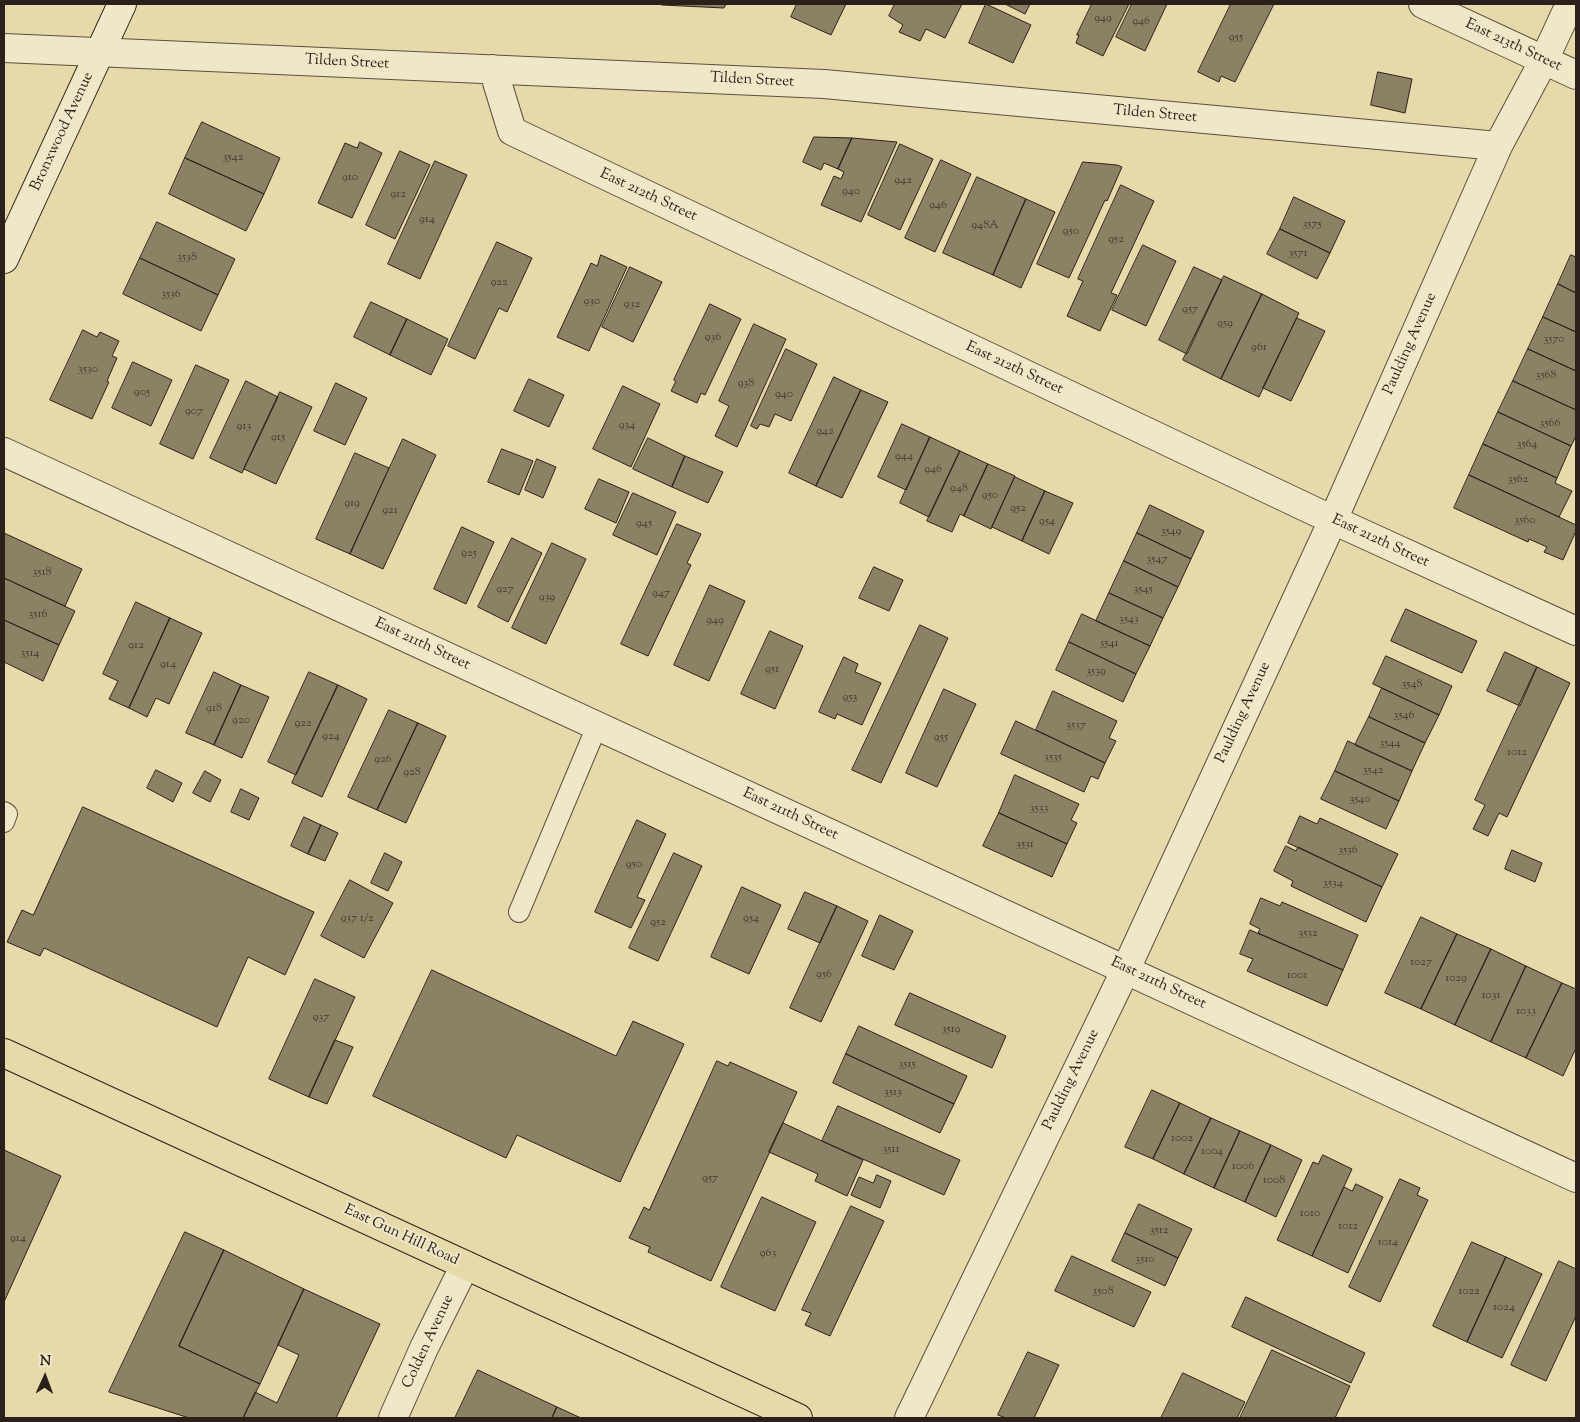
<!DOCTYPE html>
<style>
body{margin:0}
#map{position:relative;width:1580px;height:1422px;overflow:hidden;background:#e7daaa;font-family:"Sorts Mill Goudy",serif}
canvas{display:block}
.frame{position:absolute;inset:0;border:5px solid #2c211a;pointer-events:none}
.north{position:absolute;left:20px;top:1352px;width:50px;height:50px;-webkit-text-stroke:4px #efe7c8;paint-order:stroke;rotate:2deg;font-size:14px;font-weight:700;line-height:20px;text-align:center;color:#2c211a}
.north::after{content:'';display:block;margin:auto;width:18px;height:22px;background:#2c211a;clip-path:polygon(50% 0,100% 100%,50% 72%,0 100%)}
</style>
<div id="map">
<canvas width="1580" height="1422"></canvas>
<div class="frame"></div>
<div class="north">N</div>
</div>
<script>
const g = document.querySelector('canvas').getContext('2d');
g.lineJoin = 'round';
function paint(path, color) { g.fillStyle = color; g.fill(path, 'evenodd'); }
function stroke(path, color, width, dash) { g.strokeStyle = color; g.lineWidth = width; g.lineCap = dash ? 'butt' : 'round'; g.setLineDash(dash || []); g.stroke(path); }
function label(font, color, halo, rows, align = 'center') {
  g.font = font + ' "Sorts Mill Goudy",serif'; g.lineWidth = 4; g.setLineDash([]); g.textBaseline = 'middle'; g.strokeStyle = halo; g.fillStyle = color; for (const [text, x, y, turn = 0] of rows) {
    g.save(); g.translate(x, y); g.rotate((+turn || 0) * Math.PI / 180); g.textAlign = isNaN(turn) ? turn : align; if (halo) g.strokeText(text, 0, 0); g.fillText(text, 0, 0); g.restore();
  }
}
const building = new Path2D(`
 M663 4H726L724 8 662 5Z
 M797 4H846L831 35 791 17Z
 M895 4H962L945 38 926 29 920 41 899 32 903 25 889 16Z
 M986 4 1031 25 1013 63 969 43Z
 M1008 4H1030L1025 14 1007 5Z
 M1092 4H1129L1103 56 1076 43 1079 35H1077Z
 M1132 4H1167L1145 51 1116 37Z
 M1231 4H1274L1235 82 1221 76 1219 82 1198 72Z
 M1378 72 1412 79 1405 113 1371 105Z
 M202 122 280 158 264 194 185 158Z
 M814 137 852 138 838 169 824 163 821 170 803 162Z
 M852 138 897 142 861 222 821 205 834 176 841 179 844 172 838 169Z
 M360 142 382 153 352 218 318 203 345 143 357 148Z
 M900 144 933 159 900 230 868 215Z
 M400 151 430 165 395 239 366 225Z
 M185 158 264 194 246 231 169 194Z
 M941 160 971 174 935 252 905 238Z
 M435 161 467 175 420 279 388 264Z
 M1083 162 1117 165 1122 167 1107 201 1105 200 1069 278 1037 264Z
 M977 177 1026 199 993 275 943 253Z
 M1121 185 1154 201 1111 293 1117 295 1100 331 1067 316 1083 281 1078 279Z
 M1294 197 1345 221 1330 253 1280 229Z
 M1026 199 1055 212 1021 288 993 275Z
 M157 222 235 259 218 295 140 258Z
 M1280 229 1330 253 1317 279 1267 254Z
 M497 242 532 258 507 312 499 308 475 359 448 346Z
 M1143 245 1176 261 1146 326 1112 310Z
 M601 255 627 267 589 351 557 337 591 263 597 266Z
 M1571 255 1576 257V293L1558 284Z
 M140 258 218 295 201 331 123 294Z
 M630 267 662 282 633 342 602 327Z
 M1194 267 1222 280 1187 354 1159 340Z
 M1224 276 1262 294 1221 379 1183 360Z
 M1558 284 1576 293V332L1543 317Z
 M1262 294 1299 313 1259 397 1221 379Z
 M371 302 407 319 390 355 354 337Z
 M710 304 741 319 705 395 701 393 697 403 671 391 676 381 674 380Z
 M1543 317 1576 332V371L1528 349Z
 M1297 318 1325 331 1291 401 1263 388Z
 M407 319 448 339 431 375 390 355Z
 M754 324 786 339 737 447 715 436 729 406 719 401Z
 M83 330 97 337 100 332 119 341 112 356 117 358 107 381 109 382 92 419 50 400Z
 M786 349 817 364 791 421 775 414 769 427 760 424 757 429 751 426Z
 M1528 349 1576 371V410L1513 381Z
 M133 362 172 380 151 426 112 408Z
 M196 365 229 380 193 459 160 444Z
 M834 377 861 390 816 486 789 473Z
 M529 379 564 395 549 427 514 411Z
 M246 381 278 397 242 473 210 458Z
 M1513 381 1576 410V436L1571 446 1498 412Z
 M336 383 367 398 345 445 314 431Z
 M623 386 660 404 631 467 593 449Z
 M861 390 888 402 842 498 816 486Z
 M280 392 312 407 276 484 244 469Z
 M1498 412 1571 446 1557 478 1483 444Z
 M902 424 930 437 906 490 878 477Z
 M930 437 960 451 929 517 900 503Z
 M648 438 685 456 672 487 633 469Z
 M403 439 436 455 383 569 350 554Z
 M1483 444 1557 478 1555 483 1572 491 1559 517 1469 475Z
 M502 449 533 461 519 495 488 482Z
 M960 451 988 464 964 516 960 514 952 532 927 521Z
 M355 453 389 468 350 554 316 539Z
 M685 456 723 472 708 503 672 487Z
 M537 459 556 467 543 498 525 490Z
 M988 464 1015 476 991 529 964 516Z
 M1469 475 1576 525V531L1563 560 1544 552 1547 547 1529 539 1528 542 1454 508Z
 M1015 477 1045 491 1022 541 992 527Z
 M599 479 629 492 616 523 585 509Z
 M1045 491 1073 503 1049 554 1022 541Z
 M633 493 676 512 657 555 613 535Z
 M1150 505 1204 531 1191 559 1137 533Z
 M677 524 701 534 687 563 691 565 648 656 621 644Z
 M462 527 494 542 466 604 434 589Z
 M4 533 82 569 65 606 4 578Z
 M1137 533 1191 559 1178 587 1124 561Z
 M512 538 542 553 508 622 478 607Z
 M552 543 586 559 546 644 512 628Z
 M1124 561 1178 587 1163 618 1109 593Z
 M874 567 903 580 889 611 859 598Z
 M4 578 75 611 59 645 4 620Z
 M710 585 745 601 709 681 674 665Z
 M1109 593 1163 618 1150 646 1096 621Z
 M136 602 170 618 129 708 109 699 118 681 103 674Z
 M1406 609 1477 641 1462 673 1391 641Z
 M1082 614 1150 646 1136 674 1069 642Z
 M170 618 202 633 169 704 156 698 147 717 129 708Z
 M4 620 59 645 43 681 4 662Z
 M920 625 948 638 881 783 852 770Z
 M770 631 803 646 775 709 741 694Z
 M1069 642 1136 674 1123 702 1056 670Z
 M1505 652 1537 667 1520 706 1487 691Z
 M1386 656 1452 686 1439 715 1373 684Z
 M844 657 858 664 855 672 881 683 862 725 837 714 835 719 819 712Z
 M1537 667 1570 683 1507 817 1499 813 1488 836 1473 829 1485 805 1475 800Z
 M214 672 241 685 214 745 186 733Z
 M309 672 338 685 296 775 268 762Z
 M241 685 269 697 242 758 214 745Z
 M338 685 367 699 322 797 292 783Z
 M1382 688 1439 715 1425 743 1369 717Z
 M944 689 976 704 937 787 906 773Z
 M1053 691 1117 721 1109 738 1116 741 1105 763 1036 730Z
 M389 710 418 723 377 810 348 797Z
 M1369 717 1425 743 1412 771 1355 745Z
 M1016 721 1105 763 1098 779 1091 776 1084 792 1001 754Z
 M418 723 446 736 406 823 377 810Z
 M1348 741 1412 771 1399 801 1335 771Z
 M156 770 182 783 173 802 147 788Z
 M205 771 221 780 210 802 193 793Z
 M1335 771 1399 801 1386 829 1321 799Z
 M1015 775 1079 804 1071 820 1077 823 1067 844 999 813Z
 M241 789 259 798 249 820 231 812Z
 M83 807 314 912 285 975 248 957 217 1027 44 948 40 956 7 942 22 910 33 915Z
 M999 813 1067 844 1052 877 983 846Z
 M1300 816 1317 824 1320 818 1398 854 1382 887 1288 843Z
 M304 817 321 825 308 854 291 846Z
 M637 820 666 834 637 897 645 900 631 928 595 912Z
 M321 825 338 833 325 861 308 854Z
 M1286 846 1296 851 1298 847 1382 887 1366 922 1291 886 1293 881 1274 871Z
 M1512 850 1542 863 1535 882 1505 869Z
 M385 853 402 862 388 891 371 883Z
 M674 853 702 866 658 961 629 948Z
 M350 880 393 903 364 958 321 936Z
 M742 887 781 905 749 974 711 957Z
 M805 892 837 906 820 943 788 929Z
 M1261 898 1280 906 1282 902 1358 935 1343 970 1258 933 1260 929 1250 924Z
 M837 906 868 921 821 1022 790 1008Z
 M880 915 913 931 894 970 862 956Z
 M1421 917 1457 934 1421 1009 1385 993Z
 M1250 930 1343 970 1327 1006 1247 971 1253 959 1240 954Z
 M1457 934 1491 949 1455 1025 1421 1009Z
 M1491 949 1526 966 1491 1042 1455 1025Z
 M1526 966 1562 983 1526 1058 1491 1042Z
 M432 970 616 1056 633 1021 684 1044 620 1182 517 1135 506 1158 373 1096Z
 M315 979 355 997 309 1097 269 1079Z
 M1562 983 1576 989V1048L1563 1076 1526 1058Z
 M910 993 1006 1036 992 1068 895 1025Z
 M859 1026 967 1076 954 1104 846 1054Z
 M335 1040 353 1047 327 1104 309 1097Z
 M846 1054 954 1104 940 1133 833 1083Z
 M717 1061 728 1066 730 1062 797 1092 711 1281 648 1252 650 1247 629 1238 644 1207 649 1210Z
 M1152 1090 1180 1103 1153 1159 1125 1147Z
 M1180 1103 1211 1118 1184 1174 1153 1159Z
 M838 1106 960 1160 944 1195 822 1141Z
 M1211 1118 1240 1131 1214 1188 1184 1174Z
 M783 1123 863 1160 847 1196 815 1181 818 1174 769 1152Z
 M1240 1131 1271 1145 1245 1202 1214 1188Z
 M1271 1145 1302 1160 1276 1217 1245 1202Z
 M4 1150 61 1176 4 1302Z
 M1323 1155 1352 1169 1312 1256 1277 1240 1313 1162 1318 1164Z
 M877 1175 891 1181 880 1208 851 1195 859 1177 873 1183Z
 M1400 1179 1420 1188 1417 1195 1428 1200 1380 1302 1349 1287Z
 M1356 1184 1383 1197 1348 1273 1312 1256 1344 1187 1352 1191Z
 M762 1197 816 1222 775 1311 721 1287Z
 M1139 1204 1192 1229 1178 1258 1125 1233Z
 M851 1206 884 1221 830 1336 805 1325 811 1313 802 1310Z
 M185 1232 224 1250 179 1346 260 1384 243 1418H189L109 1392Z
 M1125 1233 1178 1258 1165 1286 1112 1261Z
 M1472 1242 1506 1257 1467 1342 1433 1326Z
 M224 1250 304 1289 260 1384 179 1346Z
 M1072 1256 1151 1292 1134 1327 1055 1291Z
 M1506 1257 1542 1274 1502 1358 1467 1342Z
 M1559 1261 1576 1269V1316L1546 1381 1511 1365Z
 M304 1289 380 1324 336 1418H243L255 1392 277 1403 299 1355 278 1345Z
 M1246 1297 1365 1353 1351 1383 1232 1327Z
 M1272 1350 1350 1386 1335 1418H1240Z
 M1028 1352 1059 1365 1034 1418H1006L998 1415Z
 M478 1370 557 1407 552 1418H455Z
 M1183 1373 1245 1402 1237 1418H1161Z
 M557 1407 581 1418H552Z`);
paint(building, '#8d8165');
stroke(building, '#2c211a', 1);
const lane = new Path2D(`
 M4 812 7 814 4 822
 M519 912 597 726`);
const street = new Path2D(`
 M1423 4 1576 75
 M4 48 824 84 1498 146
 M493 69 512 131 1333 520 1576 631
 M4 452 1576 1178
 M393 1418 424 1348 465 1265
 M909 1418 1126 969 1333 520 1498 146 1544 60 1570 4`);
const secondary = new Path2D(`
 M4 259 122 4`);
const primary = new Path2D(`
 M4 1053 798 1418`);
stroke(lane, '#5b4f3e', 22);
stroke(street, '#5b4f3e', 30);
stroke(secondary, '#2c211a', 30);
stroke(primary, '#2c211a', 30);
stroke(lane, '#efe7c8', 20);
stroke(street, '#efe7c8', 28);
stroke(secondary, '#efe7c8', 28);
stroke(primary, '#e7daaa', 28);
label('12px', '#44392d', null, [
 ["949",1103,19],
 ["946",1141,22],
 ["955",1236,38],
 ["3542",233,158],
 ["910",350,178],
 ["942",903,181],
 ["940",851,192],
 ["912",398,195],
 ["946",938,206],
 ["914",427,220],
 ["3575",1312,225],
 ["948A",985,226],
 ["950",1071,232],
 ["952",1116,240],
 ["3571",1298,254],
 ["3538",187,258],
 ["922",499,283],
 ["3536",171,295],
 ["930",592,302],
 ["932",632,305],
 ["957",1190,310],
 ["959",1225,324],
 ["936",713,338],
 ["3570",1554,340],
 ["961",1259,348],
 ["3530",88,370],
 ["3568",1546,376],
 ["938",746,384],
 ["905",142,393],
 ["940",784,395],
 ["907",194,412],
 ["3566",1550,424],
 ["934",627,426],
 ["913",244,427],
 ["942",825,432],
 ["915",278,438],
 ["3564",1527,445],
 ["944",904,457],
 ["946",933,470],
 ["3562",1518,480],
 ["948",959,489],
 ["950",990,496],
 ["919",352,504],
 ["952",1018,509],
 ["921",390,511],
 ["3560",1525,521],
 ["954",1047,522],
 ["945",644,524],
 ["3549",1171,532],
 ["925",469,554],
 ["3547",1157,560],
 ["3518",42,573],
 ["927",505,590],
 ["3545",1143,590],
 ["947",661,594],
 ["939",547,598],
 ["3516",38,615],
 ["3543",1129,620],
 ["949",715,621],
 ["3541",1109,644],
 ["912",136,646],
 ["3514",30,654],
 ["914",168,665],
 ["951",772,670],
 ["3539",1096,672],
 ["3548",1412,685],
 ["953",850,698],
 ["918",214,709],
 ["3546",1404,716],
 ["920",241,721],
 ["922",303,724],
 ["3537",1076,726],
 ["924",331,737],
 ["955",941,738],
 ["3544",1390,744],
 ["1012",1517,753],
 ["3535",1053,758],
 ["926",383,760],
 ["3542",1373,771],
 ["928",412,773],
 ["3540",1360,800],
 ["3533",1039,809],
 ["3531",1025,845],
 ["3536",1348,851],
 ["950",634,865],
 ["3534",1333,884],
 ["937 1/2",357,919],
 ["954",751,919],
 ["952",658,923],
 ["3532",1308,934],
 ["1027",1421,963],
 ["956",824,975],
 ["1001",1297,976],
 ["1029",1456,979],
 ["1031",1491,996],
 ["1033",1526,1012],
 ["937",321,1018],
 ["3519",951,1030],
 ["3515",907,1065],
 ["3513",893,1093],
 ["1002",1182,1139],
 ["3511",891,1150],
 ["1004",1212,1152],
 ["1006",1243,1167],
 ["957",710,1179],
 ["1008",1274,1181],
 ["1010",1310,1214],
 ["1012",1348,1227],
 ["3512",1159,1231],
 ["914",18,1239],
 ["1014",1388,1243],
 ["963",768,1254],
 ["3510",1145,1260],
 ["3508",1103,1292],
 ["1022",1469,1292],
 ["1024",1504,1308]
]);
label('15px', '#2c211a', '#efe7c8', [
 ["East 213th Street",1513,46,25],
 ["Tilden Street",347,63,3],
 ["Tilden Street",752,81,3],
 ["Tilden Street",1155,115,5],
 ["Bronxwood Avenue",63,132,-65],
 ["East 212th Street",648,196,25],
 ["Paulding Avenue",1411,344,-66],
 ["East 212th Street",1014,369,25],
 ["East 212th Street",1380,542,25],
 ["East 211th Street",422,645,25],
 ["Paulding Avenue",1244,713,-65],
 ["East 211th Street",790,815,25],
 ["East 211th Street",1158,984,25],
 ["Paulding Avenue",1072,1080,-64],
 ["East Gun Hill Road",401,1236,25],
 ["Colden Avenue",429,1342,-65]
]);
</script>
